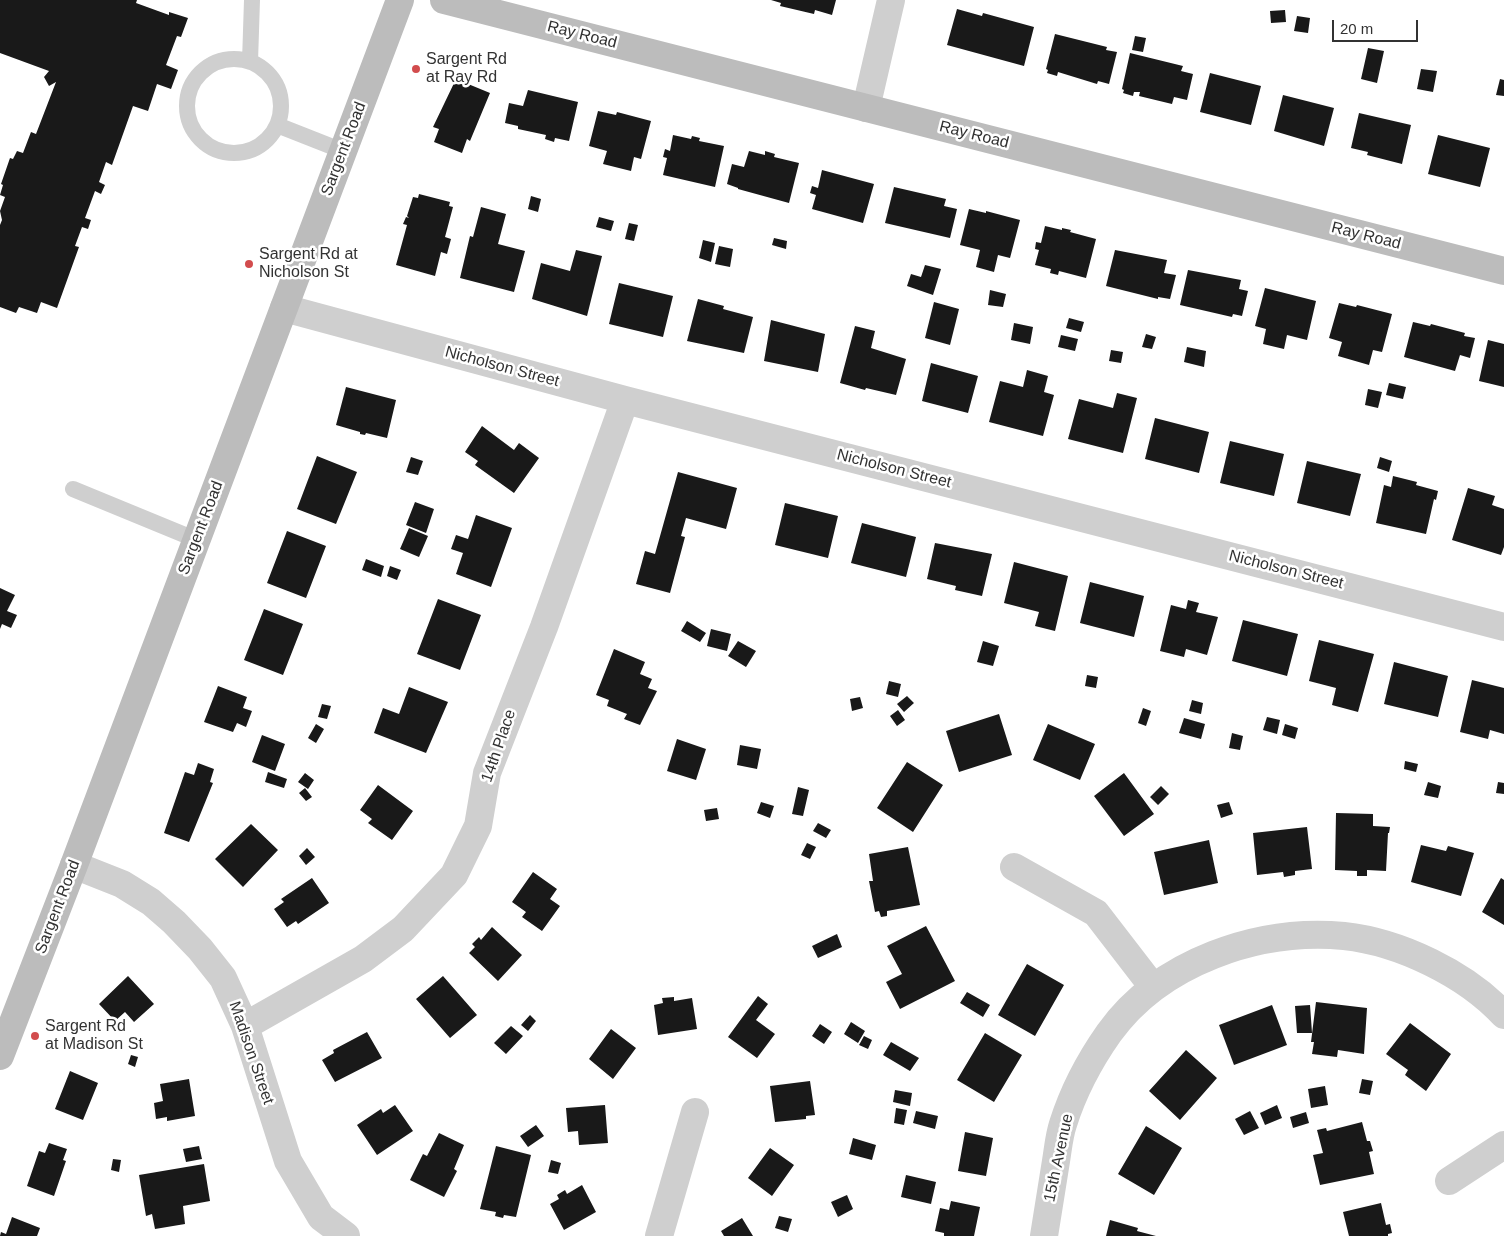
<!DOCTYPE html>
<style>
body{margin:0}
#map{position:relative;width:1504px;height:1236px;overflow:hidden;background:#fff;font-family:Helvetica,sans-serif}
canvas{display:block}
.scale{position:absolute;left:1332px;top:20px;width:86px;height:22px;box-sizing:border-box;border:2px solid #323232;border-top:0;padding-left:6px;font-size:15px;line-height:18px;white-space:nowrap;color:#323232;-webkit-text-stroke:4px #fff;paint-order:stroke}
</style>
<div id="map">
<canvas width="1504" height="1236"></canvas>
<div class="scale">20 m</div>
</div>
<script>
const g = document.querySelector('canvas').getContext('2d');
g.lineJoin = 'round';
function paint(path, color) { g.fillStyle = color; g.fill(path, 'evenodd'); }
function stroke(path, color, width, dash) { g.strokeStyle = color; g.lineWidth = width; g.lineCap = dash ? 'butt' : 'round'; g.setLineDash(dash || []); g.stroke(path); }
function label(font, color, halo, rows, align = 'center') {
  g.font = font + ' Helvetica,sans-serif'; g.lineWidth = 5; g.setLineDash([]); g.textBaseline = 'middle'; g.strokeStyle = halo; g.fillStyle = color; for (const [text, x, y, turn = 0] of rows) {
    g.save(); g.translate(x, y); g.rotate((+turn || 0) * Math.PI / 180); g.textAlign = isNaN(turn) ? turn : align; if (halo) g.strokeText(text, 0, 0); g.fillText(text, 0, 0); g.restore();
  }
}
paint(new Path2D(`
 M0 0H137L136 3 169 15V12L188 18 181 37 177 36 166 65 178 70 171 89 157 84 148 111 133 106 112 165 106 162 99 182 105 185 101 194 95 191 85 218 91 220 88 229 82 227 75 246 79 247 57 308 41 302 37 313 19 307 16 313 0 307V225L2 220 0 211 5 197 0 195 3 185 1 184 10 158 13 159 17 151 23 153 31 132 36 134 56 82 49 86 44 77 49 71 0 53Z
 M771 0H836L832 15 815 10 814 14 780 6 781 3Z
 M957 9 982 16 983 13 1034 27 1024 66 947 45Z
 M1285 10 1286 22 1271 23 1270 11Z
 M1297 16 1310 18 1308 33 1294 31Z
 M1055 34 1107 47 1106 50 1117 52 1109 84 1098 81 1097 84 1058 72 1057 76 1047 73 1048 70 1046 69Z
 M1135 36 1146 38 1143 52 1132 50Z
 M1368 48 1384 51 1377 83 1361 79Z
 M1130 53 1183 66 1181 71 1193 74 1187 100 1174 97 1172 104 1139 96 1140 92H1134L1133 96 1123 93 1124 90 1122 89Z
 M1421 69 1437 71 1433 92 1417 89Z
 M1210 73 1261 86 1251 125 1200 112Z
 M456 79 490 93 470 141 467 139 462 153 434 142 439 129 433 127Z
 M1500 79 1504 80V96L1496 95Z
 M528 90 578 102 569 141 555 138 554 142 545 139 546 135 518 129V126L505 123 509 103 523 106Z
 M1283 95 1334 108 1324 146 1274 131Z
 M598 111 616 115 617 112 651 121 641 159 634 157 631 171 603 164 607 151 589 146Z
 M1359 113 1411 125 1402 164 1367 155 1368 152 1351 148Z
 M673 135 691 139 692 136 700 138 699 141 724 146 715 187 663 175 667 158 663 157 665 149 670 151Z
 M1438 135 1490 148 1480 187 1428 174Z
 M749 151 765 155V151L775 154 774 157 799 163 789 203 738 189V188L727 184 732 164 744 167Z
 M822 170 874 184 863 223 812 209 816 195 810 193 812 186 818 188Z
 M894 187 946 199 944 206 957 209 950 238 885 223Z
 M419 194 450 202 449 206 453 207 445 237 451 239 447 254 441 252 435 276 396 265 407 225 403 224 406 217 409 218 407 216 413 197 418 198Z
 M531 196 541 199 538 212 528 209Z
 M481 207 506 214 498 244 525 251 514 292 460 278 470 236 473 237Z
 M969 209 986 213V211L1020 220 1010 258 998 255 994 272 976 267 980 250 960 245Z
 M599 217 614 221 611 231 596 227Z
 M629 223 638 225 634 241 625 239Z
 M1045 226 1062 230V228L1071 230 1070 232 1096 239 1086 278 1059 271 1058 275 1050 273 1051 269 1035 265 1039 250 1035 249 1036 242 1041 243Z
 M774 238 787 241 786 249 772 245Z
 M703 240 715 243 711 262 699 258Z
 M719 246 733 249 730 267 715 264Z
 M576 250 602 256 587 316 532 299 541 263 570 271Z
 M1115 250 1167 260 1164 273 1176 275 1170 299 1158 297V299L1106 286Z
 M925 265 941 269 933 295 907 286 911 274 921 277Z
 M1188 270 1241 280 1239 289 1248 291 1242 316 1233 314 1232 317 1180 305Z
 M619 283 673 296 663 337 609 324Z
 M1265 288 1316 301 1307 340 1287 335 1284 349 1263 344 1266 329 1255 326Z
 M990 290 1006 294 1003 307 988 305Z
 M698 299 724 306 723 309 753 317 744 353 687 341Z
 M934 302 959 309 950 345 925 338Z
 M1339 303 1356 307 1357 305 1392 314 1382 352 1373 350 1369 365 1338 356 1342 342 1329 338Z
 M1069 318 1084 322 1081 332 1066 328Z
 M771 320 825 334 818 372 764 361Z
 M1413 322 1430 326 1431 324 1465 333 1464 336 1475 338 1470 358 1460 355 1455 371 1404 357Z
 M1014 323 1033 327 1030 344 1011 340Z
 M855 326 875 331 871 348 906 359 896 395 866 388 865 390 840 383Z
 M1146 334 1156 337 1152 349 1142 347Z
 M1061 335 1078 339 1075 351 1058 347Z
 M1488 340 1504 344V387L1479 381Z
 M1187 347 1206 351 1204 367 1184 362Z
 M1111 350 1123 352 1121 363 1109 361Z
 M931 363 978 376 968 413 922 401Z
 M1027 370 1048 376 1044 392 1054 395 1043 436 989 422 1000 381 1023 387Z
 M1389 383 1406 387 1403 399 1386 395Z
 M346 387 396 400 387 438 366 433 365 435 360 434V432L336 425Z
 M1368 389 1382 392 1378 408 1365 405Z
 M1117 393 1137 398 1123 453 1068 439 1079 399 1113 408Z
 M1155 418 1209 432 1199 473 1145 459Z
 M482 426 514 450 519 443 539 458 514 493 475 465 478 461 465 452Z
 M1230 441 1284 454 1274 496 1220 483Z
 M317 456 357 472 336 524 297 509Z
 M411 457 423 461 418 475 406 472Z
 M1380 457 1392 461 1389 472 1377 468Z
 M1307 461 1361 474 1350 516 1297 503Z
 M678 472 737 488 726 529 686 518 681 536 685 537 670 593 636 584 645 551 655 554Z
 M1393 476 1417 482 1416 485 1438 491 1436 500 1434 499 1426 534 1376 523 1384 485 1391 487Z
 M1468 488 1495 496 1492 505 1504 509V547L1501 555 1452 540Z
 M415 502 434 509 426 533 406 525Z
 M785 503 838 516 828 558 775 545Z
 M476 515 512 528 491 587 456 574 463 553 451 549 456 535 468 539Z
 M862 523 916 537 906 577 851 563Z
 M409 528 428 536 419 557 400 549Z
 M287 531 326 546 306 598 267 583Z
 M935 543 992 554 982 596 955 590 956 586 927 579Z
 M366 559 384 566 381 577 362 570Z
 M1014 562 1068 576 1055 631 1035 626 1039 612 1004 603Z
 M390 566 401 570 397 580 387 576Z
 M1090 582 1144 596 1134 637 1080 623Z
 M0 588 15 595 7 611 17 615 11 628 2 624 0 629Z
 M438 599 481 615 460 670 417 654Z
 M1188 600 1199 603 1196 612 1218 617 1207 655 1186 649 1184 657 1160 651 1171 605 1186 609Z
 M264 609 303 624 283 675 244 660Z
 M1243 620 1298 634 1287 676 1232 661Z
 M687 621 706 633 700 642 681 631Z
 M711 629 731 634 727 651 707 646Z
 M1319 640 1374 654 1358 712 1332 705 1336 688 1309 681Z
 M738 641 756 651 746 667 728 656Z
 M983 641 999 646 993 666 977 662Z
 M614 649 645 662 640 674 652 679 648 688 657 691 640 725 624 719 627 714 607 706 609 700 596 695Z
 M1394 662 1448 676 1438 717 1384 704Z
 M1087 675 1098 677 1096 688 1085 686Z
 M1472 680 1504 688V734L1490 730 1488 739 1460 732Z
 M889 681 901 684 898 697 886 694Z
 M218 686 247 697 243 708 252 711 246 727 237 723 233 732 204 722Z
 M409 687 448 702 426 753 374 733 383 708 399 714Z
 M907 696 914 703 904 712 897 704Z
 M860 697 863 708 852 711 850 699Z
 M1192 700 1203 703 1201 714 1189 711Z
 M322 704 331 706 327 719 318 717Z
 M1143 708 1151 711 1146 726 1138 723Z
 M898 710 905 720 897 726 890 716Z
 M999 714 1012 755 959 772 946 731Z
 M1267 717 1280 720 1277 734 1263 730Z
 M1184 718 1205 724 1201 739 1179 733Z
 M316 724 324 729 316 743 308 738Z
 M1048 724 1095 744 1080 780 1033 760Z
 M1285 724 1298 728 1295 739 1282 735Z
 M1232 733 1243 736 1240 750 1229 748Z
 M262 735 285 744 275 771 252 762Z
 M677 739 706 749 696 780 667 771Z
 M740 745 761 749 757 769 737 765Z
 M1405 761 1418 764 1416 772 1404 769Z
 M907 762 943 785 913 832 877 808Z
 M198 763 214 769 210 782 213 783 189 842 164 833 185 772 194 775Z
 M268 772 287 779 284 788 265 782Z
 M305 773 314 780 308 789 298 782Z
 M1124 773 1154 814 1124 836 1094 796Z
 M1428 782 1441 786 1438 798 1424 795Z
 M1498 782 1504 783V794L1496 793Z
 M378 785 413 811 392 840 368 823 372 819 360 810Z
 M1161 786 1169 794 1158 805 1150 797Z
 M798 787 809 790 803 816 792 814Z
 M305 788 312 797 306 801 299 793Z
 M761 802 774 806 770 818 757 813Z
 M1229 802 1233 814 1221 818 1217 805Z
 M717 808 719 819 706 821 704 810Z
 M1336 813 1373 814V826L1390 827 1389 833H1388L1386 871 1367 870V876H1357V871L1335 870Z
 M818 823 831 830 826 838 813 831Z
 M251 824 278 850 243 887 215 859Z
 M1307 827 1312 869 1295 871V875L1284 877 1283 872 1257 875 1253 833Z
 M1209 840 1218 883 1164 895 1154 852Z
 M807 843 816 847 810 859 801 855Z
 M1421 845 1446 851 1448 846 1474 853 1461 896 1411 882Z
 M908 847 920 905 887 911V916L881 917 879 911 875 912 869 881H873L869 854Z
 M307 848 315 857 306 865 299 856Z
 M533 872 557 889 550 899 560 906 542 931 522 917 526 912 512 902Z
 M312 878 329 903 298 924 296 921 287 927 274 909 284 902 281 899Z
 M1501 878 1504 880V925L1482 912Z
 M926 926 955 981 900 1009 886 982 902 974 887 946Z
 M492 927 522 955 498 981 469 953 475 947 472 944 479 937 481 940Z
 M837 934 842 947 818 958 812 946Z
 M1027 964 1064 985 1035 1036 998 1015Z
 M128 976 154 1004 134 1022 125 1012 115 1021 99 1004Z
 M443 976 477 1015 450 1038 416 999Z
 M967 992 990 1005 983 1017 960 1003Z
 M758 996 768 1004 756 1020 775 1034 757 1058 728 1037Z
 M674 997V1001L692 998 697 1029 658 1035 654 1005 663 1003 662 998Z
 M1316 1002 1367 1008 1364 1054 1338 1050 1337 1057 1312 1054 1314 1042H1311Z
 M1272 1005 1287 1045 1234 1065 1219 1025Z
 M1310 1005 1312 1033H1297L1295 1006Z
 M530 1015 536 1021 528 1031 521 1025Z
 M851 1022 865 1031 858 1043 844 1034Z
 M1410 1023 1451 1054 1426 1091 1405 1075 1408 1070 1386 1054Z
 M820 1024 832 1032 824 1044 812 1036Z
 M511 1026 523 1036 506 1054 494 1043Z
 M611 1029 636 1048 613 1079 589 1059Z
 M367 1032 382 1058 335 1082 322 1060 334 1053 333 1050Z
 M985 1033 1022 1055 994 1102 957 1080Z
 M864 1036 872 1040 868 1049 859 1045Z
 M891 1042 919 1058 910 1071 883 1055Z
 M1186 1050 1217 1078 1180 1120 1149 1091Z
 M131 1055 138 1057 135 1067 128 1064Z
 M70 1071 98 1083 83 1120 55 1109Z
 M189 1079 195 1116 167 1121V1117L156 1119 154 1103 163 1101 160 1084Z
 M1362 1079 1373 1081 1370 1095 1359 1093Z
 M810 1081 815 1115 806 1116V1119L775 1122 770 1086Z
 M1325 1086 1328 1105 1311 1108 1308 1089Z
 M895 1090 912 1093 910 1106 893 1102Z
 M395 1105 413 1131 377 1155 357 1125 381 1109 383 1113Z
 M605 1105 608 1143 579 1145 578 1131 568 1132 566 1108Z
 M1277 1105 1282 1118 1265 1125 1260 1113Z
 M896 1108 907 1110 904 1125 894 1123Z
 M916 1111 938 1116 935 1129 913 1123Z
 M1250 1111 1259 1128 1244 1135 1235 1119Z
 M1306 1112 1309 1123 1293 1128 1290 1117Z
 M1362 1122 1367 1141H1370L1373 1151 1369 1152 1374 1174 1320 1185 1313 1155 1323 1153 1317 1130 1326 1128 1327 1131Z
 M536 1125 544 1136 528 1147 520 1136Z
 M1146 1126 1182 1148 1154 1195 1118 1174Z
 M965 1132 993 1138 986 1176 958 1171Z
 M439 1133 464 1145 454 1169 457 1171 444 1197 410 1180 423 1154 427 1156Z
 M853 1138 876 1145 872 1160 849 1154Z
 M49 1143 67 1149 63 1160 66 1161 54 1196 27 1186 39 1151 45 1153Z
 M199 1146 202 1159 186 1162 183 1149Z
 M496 1146 531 1155 516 1217 504 1215 503 1218 495 1216 496 1212 480 1209Z
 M770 1148 794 1165 772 1196 748 1178Z
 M113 1159 121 1160 119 1172 111 1170Z
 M551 1160 561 1163 558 1174 548 1172Z
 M204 1164 210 1201 183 1206 185 1224 155 1229 152 1214 146 1216 139 1175Z
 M906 1175 936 1182 931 1204 901 1197Z
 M582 1185 596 1212 564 1230 550 1204 559 1199 557 1195 565 1190 567 1194Z
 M847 1195 853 1209 838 1217 831 1202Z
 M951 1201 980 1207 974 1236H944V1233L935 1231 940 1208 949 1210Z
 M1381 1203 1386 1225 1390 1224 1392 1233 1388 1234V1236H1349L1343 1212Z
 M779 1216 792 1219 788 1232 775 1228Z
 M12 1217 40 1228 37 1236H0L1 1232 6 1234Z
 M742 1218 753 1236H724L721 1231Z
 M1110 1220 1138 1228 1137 1231 1156 1236H1106Z`), '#191919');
stroke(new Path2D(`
 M187 106a47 47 0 1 1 94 0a47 47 0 1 1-94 0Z
 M250 62 252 0
 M277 125 343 151
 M73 489 197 540`), '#cfcfcf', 16);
stroke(new Path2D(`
 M866 108 891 0
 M284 308 625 400 1504 627
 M74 865 122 884 151 902 174 922 200 949 223 978 245 1026 288 1161 321 1217 346 1236
 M1014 867 1096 913 1153 987
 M245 1026 363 959 403 929 454 875 478 826 487 773 544 627 625 400
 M1449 1181 1504 1145
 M659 1236 695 1112
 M1044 1236C1048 1211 1052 1186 1056 1161 1058 1149 1059 1136 1063 1124 1073 1092 1090 1060 1109 1033 1160 962 1258 928 1344 936 1400 942 1466 974 1504 1015`), '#cfcfcf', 28);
stroke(new Path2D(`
 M444 0 1504 271
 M0 1056 74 865 400 0`), '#bcbcbc', 28);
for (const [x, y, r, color] of [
 [416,69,5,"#d24c4d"],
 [249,264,5,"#d24c4d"],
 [35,1036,5,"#d24c4d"]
]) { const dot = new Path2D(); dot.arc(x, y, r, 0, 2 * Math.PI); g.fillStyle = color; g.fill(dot); stroke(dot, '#fff', 2); }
label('16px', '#323232', '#fff', [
 ["Ray Road",582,35,14],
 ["Ray Road",974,135,14],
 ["Sargent Road",344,149,-69],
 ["Ray Road",1366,236,14],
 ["Nicholson Street",502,367,15],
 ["Nicholson Street",894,469,14],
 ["Sargent Road",201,528,-69],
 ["Nicholson Street",1286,570,14],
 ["14th Place",499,746,-71],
 ["Sargent Road",58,907,-69],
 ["Madison Street",251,1053,71],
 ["15th Avenue",1059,1158,-78]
]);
label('16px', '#323232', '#fff', [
 ["Sargent Rd",426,60],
 ["at Ray Rd",426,78],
 ["Sargent Rd at",259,255],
 ["Nicholson St",259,273],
 ["Sargent Rd",45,1027],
 ["at Madison St",45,1045]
], 'left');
</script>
